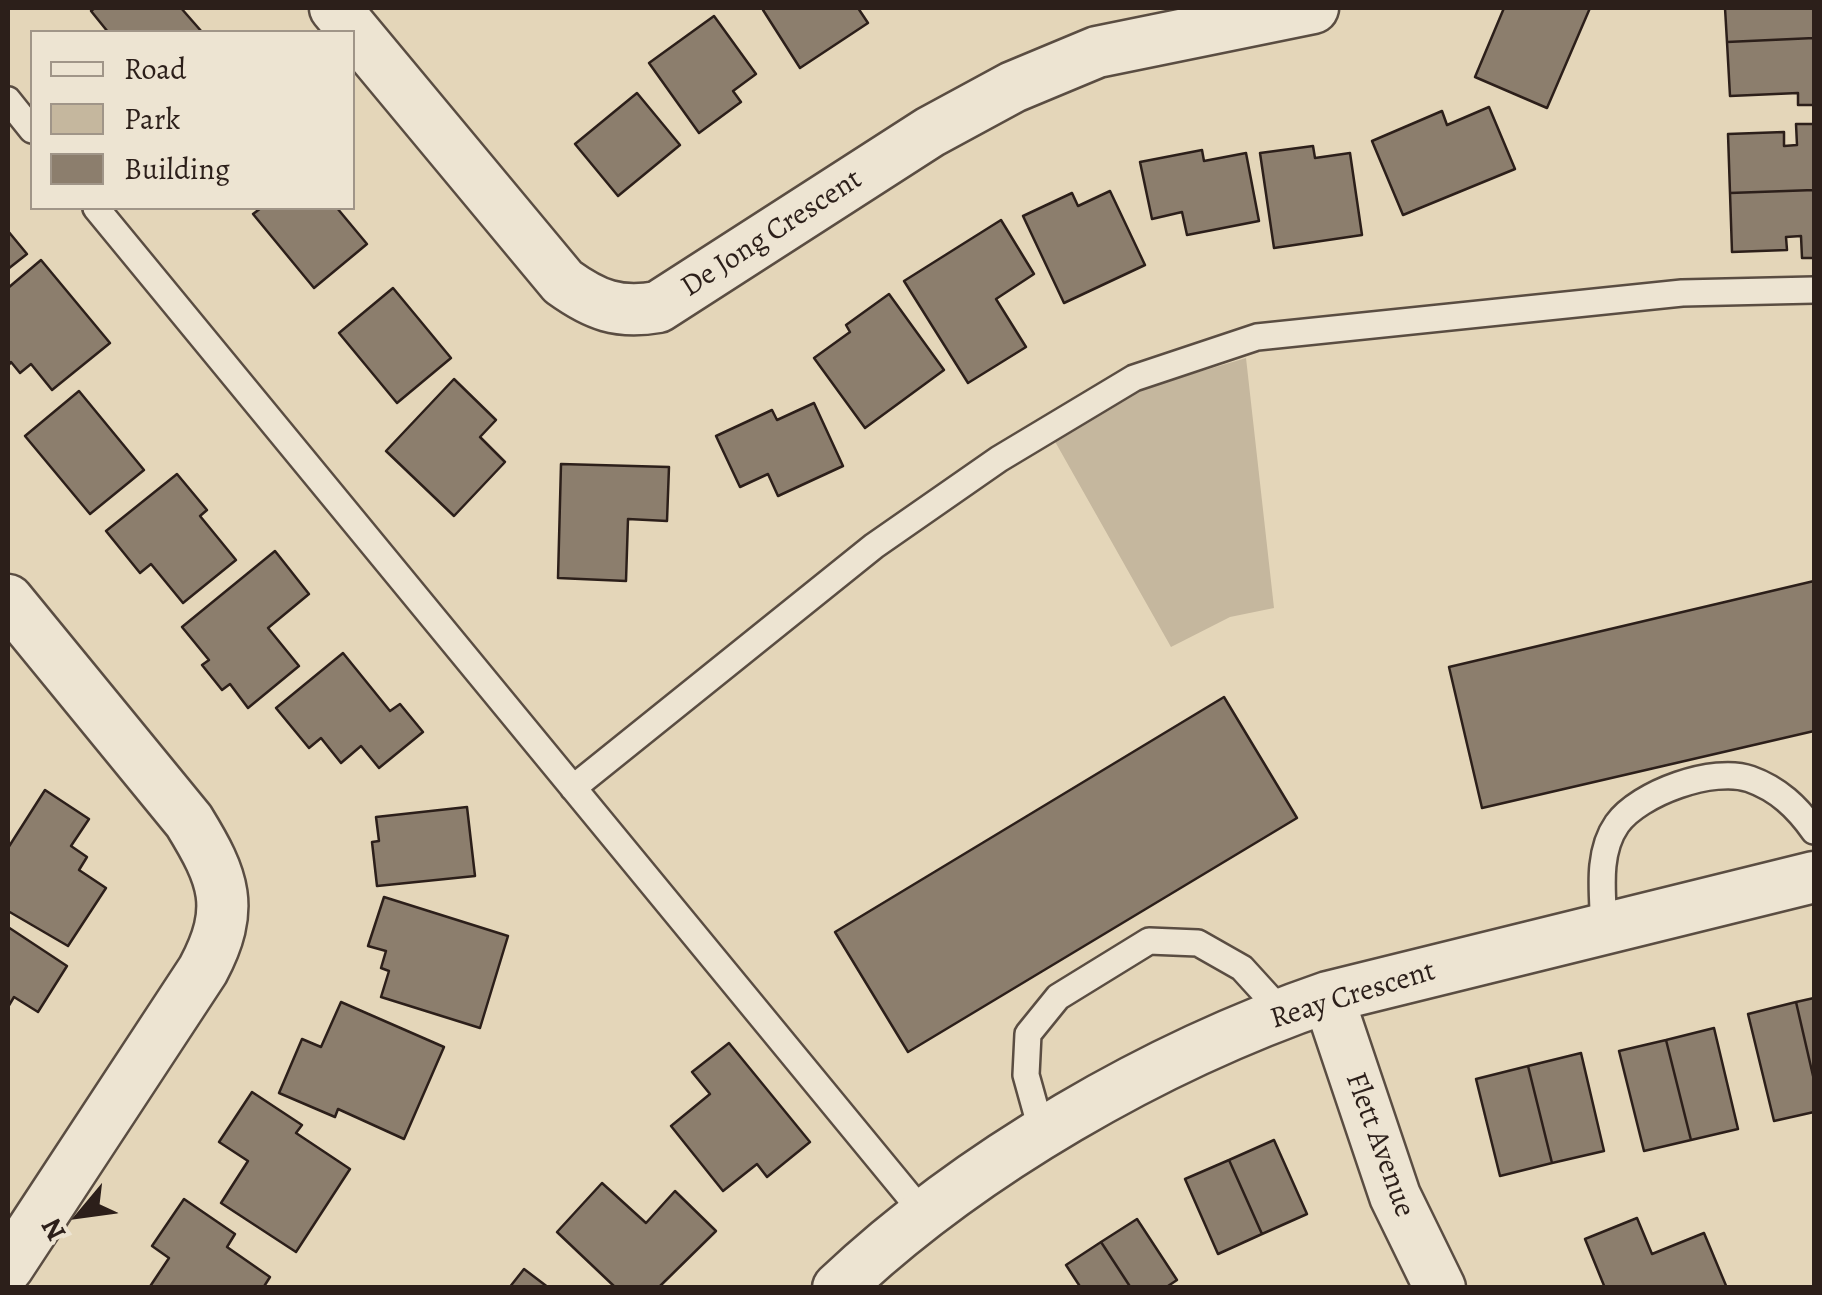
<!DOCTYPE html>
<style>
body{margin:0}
#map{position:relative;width:1822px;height:1295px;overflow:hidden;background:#e4d6b9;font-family:Alegreya,serif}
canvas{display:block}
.frame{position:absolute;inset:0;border:10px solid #2c1f1a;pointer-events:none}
.legend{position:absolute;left:30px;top:30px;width:325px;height:180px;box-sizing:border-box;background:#ede4d2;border:2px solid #a09588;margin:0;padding:12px 18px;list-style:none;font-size:30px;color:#2c1f1a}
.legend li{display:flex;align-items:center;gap:20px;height:50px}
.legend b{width:50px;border:2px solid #a09588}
.north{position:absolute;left:30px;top:1165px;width:100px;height:100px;-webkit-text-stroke:8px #ede4d2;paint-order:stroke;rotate:241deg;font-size:28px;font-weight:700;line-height:40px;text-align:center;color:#2c1f1a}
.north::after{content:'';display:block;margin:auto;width:35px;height:45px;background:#2c1f1a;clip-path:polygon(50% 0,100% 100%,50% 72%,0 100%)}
</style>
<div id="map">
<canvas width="1822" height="1295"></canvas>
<div class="frame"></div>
<ul class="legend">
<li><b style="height:12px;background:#ede4d2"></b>Road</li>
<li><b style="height:28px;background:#c5b79e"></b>Park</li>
<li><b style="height:28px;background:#8c7e6d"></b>Building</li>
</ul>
<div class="north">N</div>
</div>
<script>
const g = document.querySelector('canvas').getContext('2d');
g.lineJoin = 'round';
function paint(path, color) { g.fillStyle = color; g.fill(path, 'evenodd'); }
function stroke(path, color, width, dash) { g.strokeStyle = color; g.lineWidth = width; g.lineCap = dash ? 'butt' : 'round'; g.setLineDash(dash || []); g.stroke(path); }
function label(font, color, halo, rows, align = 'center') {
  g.font = font + ' Alegreya,serif'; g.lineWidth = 9; g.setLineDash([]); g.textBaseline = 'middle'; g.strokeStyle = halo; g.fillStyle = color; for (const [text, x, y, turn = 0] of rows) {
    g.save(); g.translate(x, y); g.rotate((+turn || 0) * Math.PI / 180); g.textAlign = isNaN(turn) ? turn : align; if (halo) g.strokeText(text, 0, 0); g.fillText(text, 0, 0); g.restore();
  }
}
paint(new Path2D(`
 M1246 358 1274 608 1230 617 1171 647 1053 438 1145 388Z`), '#c5b79e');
const building = new Path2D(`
 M95 8H181L202 32H108L91 11Z
 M766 8H858L868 23 800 68 763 10Z
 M1504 8H1590L1547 108 1475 77Z
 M1725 8H1814V38L1727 42Z
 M714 16 756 74 733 91 741 102 699 133 649 63Z
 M1814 38V105H1798V93L1730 96 1727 42Z
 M637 93 680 145 618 196 575 144Z
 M1489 107 1515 169 1403 215 1372 141 1442 111 1447 125Z
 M1796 124H1814V190L1730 193 1728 134 1784 132V146L1797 145Z
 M1313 146 1315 158 1350 153 1362 235 1274 248 1260 153Z
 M1202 150 1204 161 1246 153 1259 221 1187 235 1182 212 1152 219 1140 162Z
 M1814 190V258H1802L1801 236 1786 237 1787 250 1732 252 1730 193Z
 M1110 191 1145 265 1064 303 1023 216 1072 193 1078 206Z
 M261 208H337L367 244 314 288 253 214Z
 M1001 220 1034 274 996 299 1026 347 968 383 904 281Z
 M8 231 27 254 8 269Z
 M41 260 110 343 52 390 31 364 20 373 11 362 8 366V288Z
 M393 288 451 358 397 403 339 333Z
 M889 294 944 370 865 428 814 358 850 332 846 325Z
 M454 379 496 420 480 437 505 462 454 516 386 451Z
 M79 391 144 470 90 514 25 436Z
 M814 403 843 466 778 496 768 474 740 487 716 436 772 410 777 420Z
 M561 464 669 467 667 521 628 519 626 581 558 578Z
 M177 474 207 510 200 516 236 560 183 603 151 564 140 573 106 531Z
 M275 551 309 594 268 628 299 666 248 708 230 684 222 690 202 665 209 660 182 627Z
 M1814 581V731L1482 808 1449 667Z
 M343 653 390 711 400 704 423 732 379 768 361 746 341 763 321 738 309 748 276 708Z
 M1224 697 1297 818 908 1052 835 932Z
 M45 790 89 819 71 846 87 857 79 870 106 888 68 946 8 911V848Z
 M467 807 475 876 377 886 372 842 379 841 376 817Z
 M384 897 508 936 480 1028 381 997 389 971 381 968 386 951 368 946Z
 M8 927 67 966 38 1012 14 997 8 1007Z
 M1814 998V1080L1796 1002Z
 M341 1002 444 1047 404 1139 338 1109 335 1117 279 1093 302 1039 321 1047Z
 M1796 1002 1814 1080V1112L1774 1121 1748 1014Z
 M1714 1028 1738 1129 1691 1140 1666 1040Z
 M1666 1040 1691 1140 1644 1151 1619 1051Z
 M729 1043 810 1142 767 1177 757 1164 723 1191 671 1126 710 1094 692 1072Z
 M1581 1053 1604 1151 1552 1163 1528 1066Z
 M1528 1066 1552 1163 1500 1176 1476 1079Z
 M252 1092 302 1125 296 1133 350 1169 296 1252 221 1203 248 1161 219 1142Z
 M1274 1140 1307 1214 1262 1234 1229 1160Z
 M1229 1160 1262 1234 1218 1254 1185 1179Z
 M602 1183 646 1223 675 1191 716 1231 658 1288H616L557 1232Z
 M184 1199 235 1234 227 1247 270 1277 263 1288H149L169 1258 152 1246Z
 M1637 1218 1652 1254 1704 1233 1727 1288H1605L1585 1239Z
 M1137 1219 1177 1280 1165 1288H1131L1101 1242Z
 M1101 1242 1131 1288H1081L1066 1265Z
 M524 1269 549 1288H509Z`);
paint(building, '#8c7e6d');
stroke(building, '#2c1f1a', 2.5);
const service = new Path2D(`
 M8 100 32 130
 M96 208 924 1214
 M573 788 874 546 999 459 1134 378 1257 337 1682 293 1814 290
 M1604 929C1603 895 1596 854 1617 824 1639 793 1714 766 1750 779 1778 789 1797 807 1814 831
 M1043 1136 1026 1075 1028 1034 1058 997 1149 941 1198 943 1242 968 1283 1013`);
const minor = new Path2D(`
 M335 8 563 282C595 305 618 314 658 307L930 132 1013 87 1097 52 1313 8
 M8 600 189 821C224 878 236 908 203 970L8 1267
 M1328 997 1395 1196 1440 1288
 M838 1288C970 1163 1156 1056 1328 997L1814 877`);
stroke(service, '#5a4d42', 30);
stroke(minor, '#5a4d42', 55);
stroke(service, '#ede4d2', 25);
stroke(minor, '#ede4d2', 50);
label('30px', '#2c1f1a', '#ede4d2', [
 ["De Jong Crescent",772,234,-33],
 ["Reay Crescent",1353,996,-17],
 ["Flett Avenue",1379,1145,70]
]);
</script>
